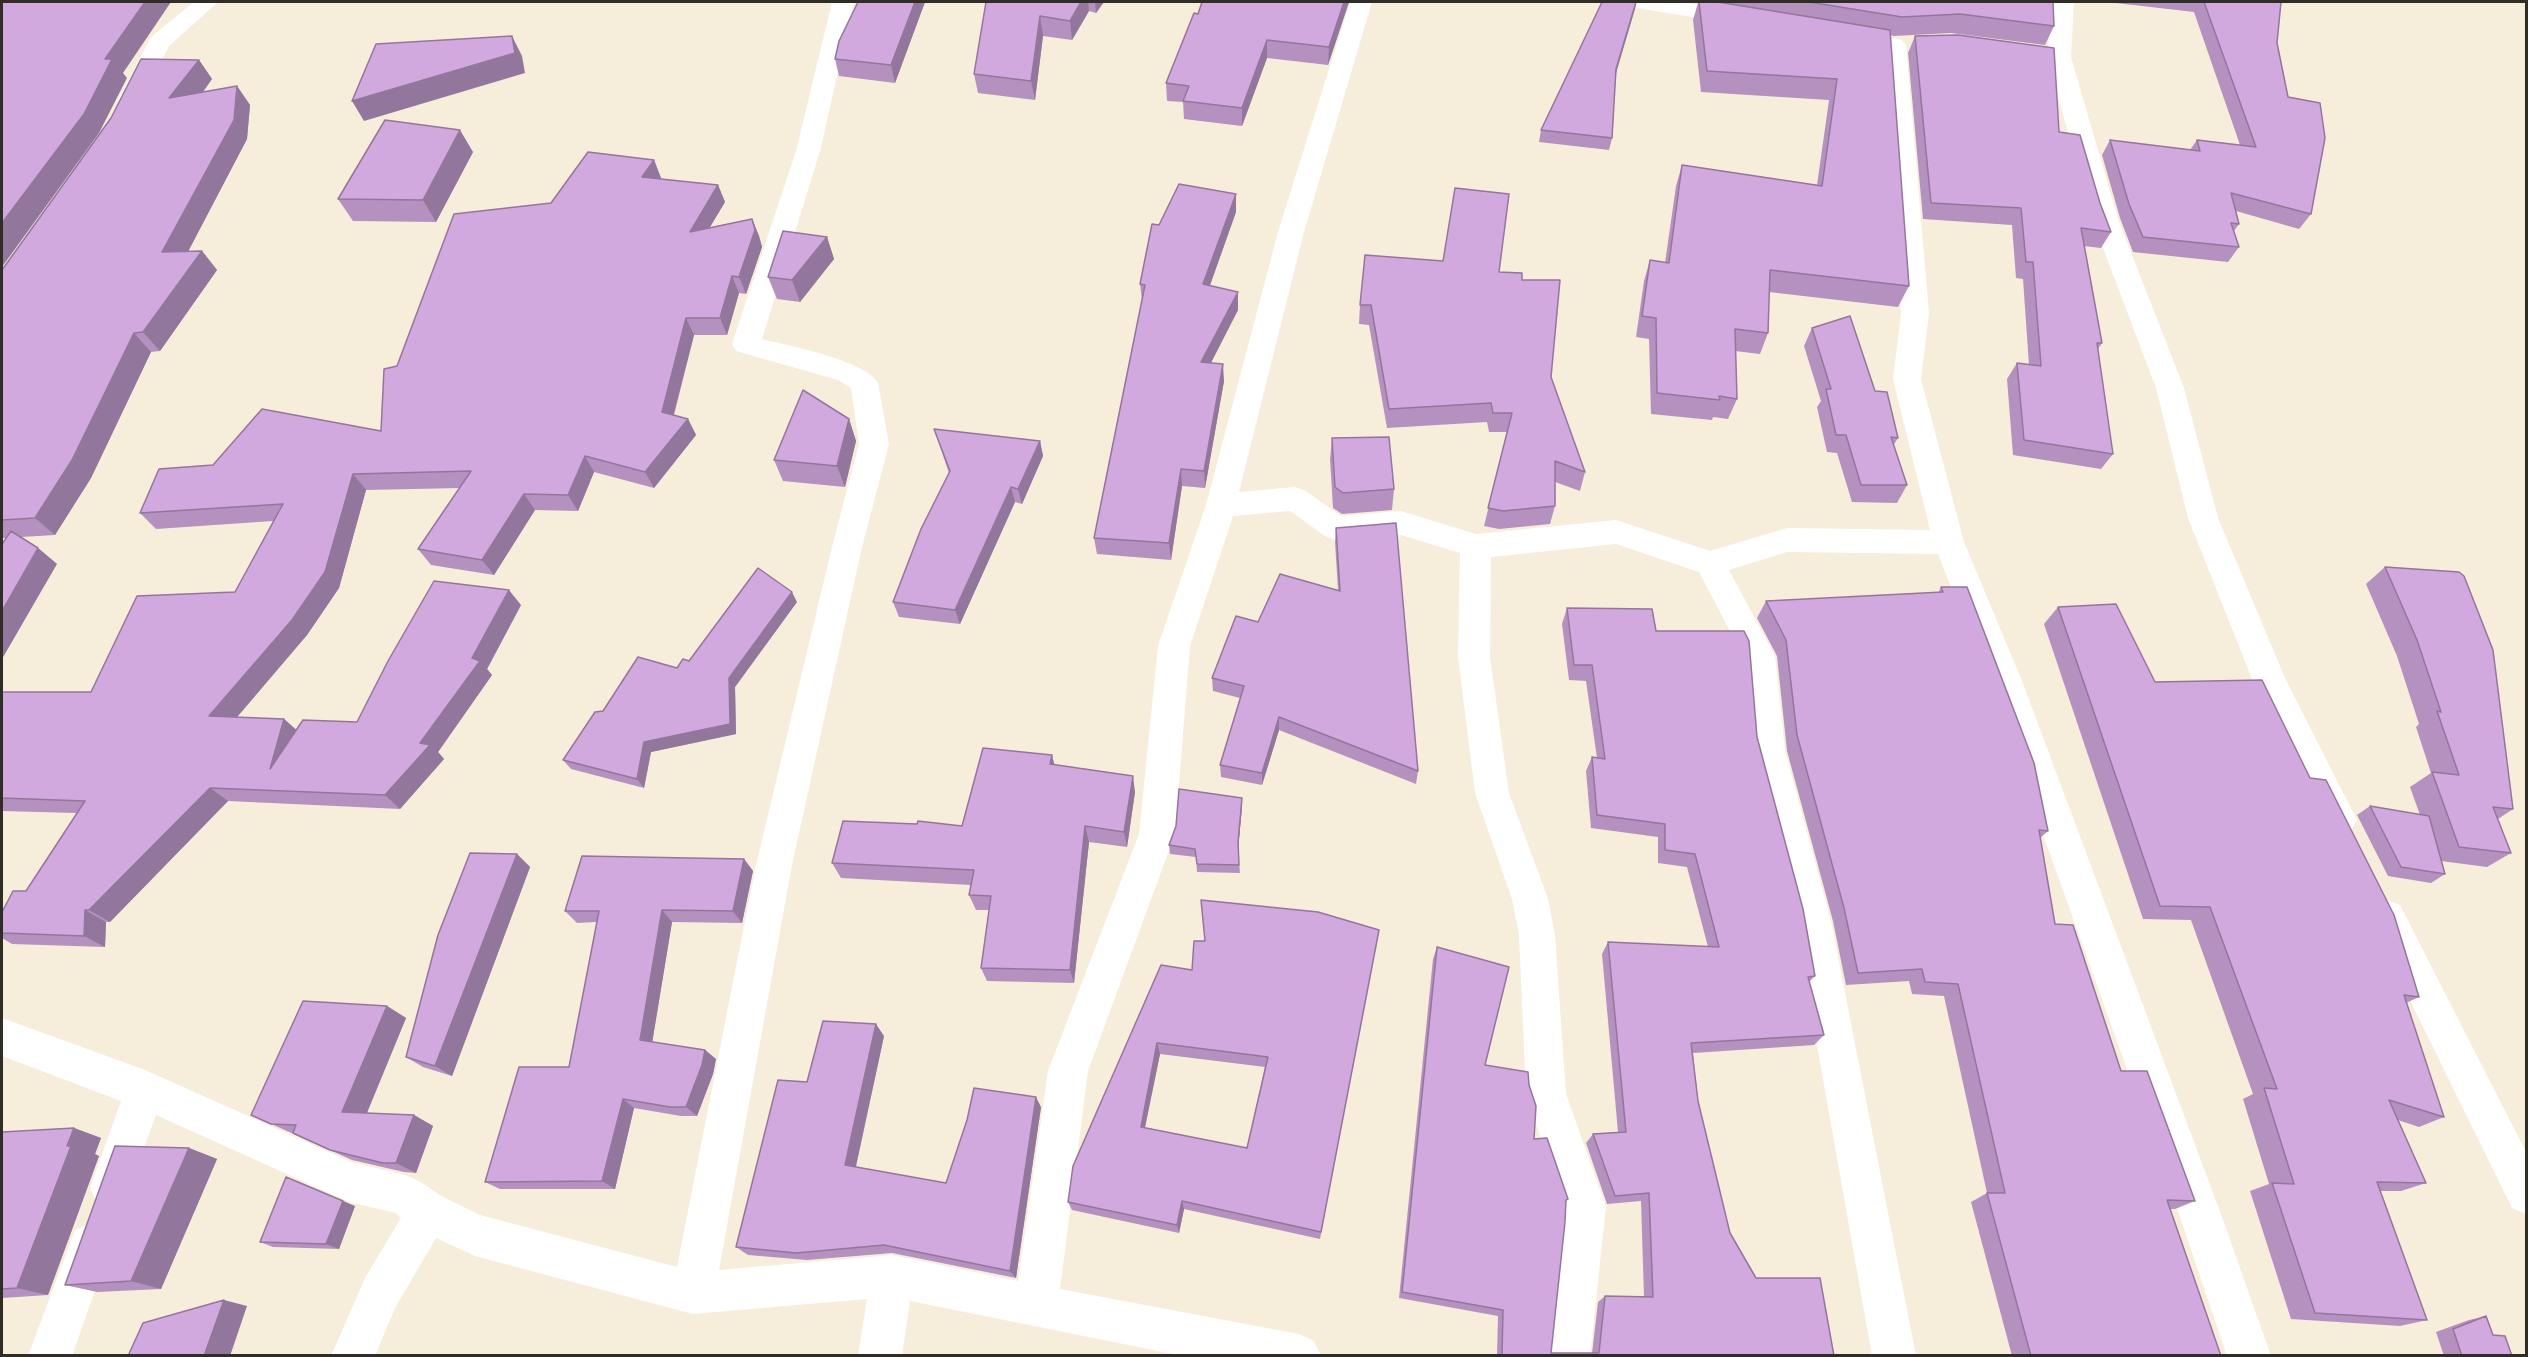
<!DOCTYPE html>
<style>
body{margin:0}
#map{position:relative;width:2528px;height:1357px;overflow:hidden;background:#f6eedb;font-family:"Source Serif 4",serif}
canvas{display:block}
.frame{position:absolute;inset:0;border:3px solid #302d26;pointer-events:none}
</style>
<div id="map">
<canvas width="2528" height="1357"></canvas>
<div class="frame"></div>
</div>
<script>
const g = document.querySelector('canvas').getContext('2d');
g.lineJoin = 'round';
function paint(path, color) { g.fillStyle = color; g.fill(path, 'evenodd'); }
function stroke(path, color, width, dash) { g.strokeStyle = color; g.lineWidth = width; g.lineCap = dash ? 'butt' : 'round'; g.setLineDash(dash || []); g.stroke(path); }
paint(new Path2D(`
 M194 2H218L169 46 139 105 130 107 121 105 118 100 151 37Z
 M832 2H854L820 151 762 339C789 346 865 360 878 383L889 444 862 547 792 865 719 1270 892 1255 1018 1281 1048 1071 1139 834 1158 646 1206 505 1278 232 1350 2H1372L1304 232 1239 492 1295 487 1306 491 1341 516 1401 511 1476 534 1616 520 1710 551 1787 528 1930 530 1893 379 1901 313 1882 45 1886 40 1894 38 1902 40 1906 45 1929 313 1921 379 1964 542 2022 681 2222 1217 2271 1356H2227L2180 1217 1988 681 1938 554 1787 552 1729 570 1775 656 1785 751 1831 921 1916 1356H1872L1795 921 1751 751 1743 656 1699 572 1616 544 1491 557 1490 657 1509 793 1548 899 1555 935 1566 1094 1606 1207 1590 1356H1546L1564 1207 1526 1094 1519 935 1512 899 1475 793 1458 657 1460 553 1401 535 1336 540 1325 536 1290 511 1233 516 1190 646 1175 834 1088 1071 1060 1289 1299 1334 1314 1341 1321 1356H1183L910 1301 902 1356H858L867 1299 693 1314 475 1256 436 1238 395 1308 375 1356H331L365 1278 401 1218 396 1213 349 1202 156 1115 124 1202 110 1208 96 1202 90 1188 121 1101 2 1056V1018L145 1070 351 1162 405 1175 419 1181 443 1197 480 1215 677 1267 756 865 832 547 859 444 851 388 838 380 736 351 732 344 796 151Z
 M1632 2H1681L1740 11 1748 13 1751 18 1748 23 1740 25 1643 9 1635 7Z
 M2052 2H2074L2071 57 2118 219 2184 388 2218 518 2285 678 2357 820 2351 831 2339 836 2327 831 2252 679 2188 518 2156 388 2092 219 2047 57Z
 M2387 900 2400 905 2526 1152V1214L2512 1208 2369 917 2374 905Z
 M90 1224 105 1230 111 1245 72 1356H28L75 1230Z`), '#fff');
paint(new Path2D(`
 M858 2H925L895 83 839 76 835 59Z
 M986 2H1104L1096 13 1089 11 1072 40 1043 36 1035 100 978 93 974 74Z
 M1349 2 1328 65 1267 58 1242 126 1184 119 1183 102 1167 101 1166 83 1198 14Z
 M1636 2 1616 72 1612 138 1609 150 1539 142 1541 130Z
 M1691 2H2053L2054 26 2045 45 1951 33 1894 36 1890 35 1909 286 1898 307 1769 292 1768 333 1760 354 1735 351 1737 399 1728 419 1713 417 1712 420 1651 414 1649 339 1636 337 1644 281 1650 260 1665 263 1676 186 1682 165 1817 185 1829 100 1701 92 1693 20 1698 3Z
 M2107 2H2281L2277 43 2311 214 2299 229 2236 211 2239 224 2234 231 2239 247 2228 262 2133 252 2120 218 2102 155 2110 140 2190 150 2197 140 2240 145 2194 12Z
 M1915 36 2059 132 2100 203 2111 232 2101 248 2084 246 2102 343 2098 349 2113 454 2101 469 2013 455 2007 379 2017 363 2029 365 2023 279 2016 278 2012 225 1923 219 1908 53Z
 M199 60 212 79 203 92 237 86 250 105 247 139 188 251H202L217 270 160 351 151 352 91 478 55 535 21 537 38 548 57 564 5 538H2V270Z
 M473 152 436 222 353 221 338 199Z
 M654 160 661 178 660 179 718 185 725 202 709 228 752 219 759 236 762 247 746 294 739 293 727 335H694L674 415 688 419 696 435 654 488 594 472 578 511 535 510 494 575 431 565 418 549 460 488 366 490 339 588 307 635 237 717 284 719 296 730 357 722 521 605 487 669 492 675 438 752 444 759 400 809 228 801 110 922H106L105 947 12 944 2 938V912L26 891 77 813 2 811V692H91L235 592 273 521 156 529 140 513 213 465 381 431 397 366 551 203Z
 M1236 194V212L1210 285 1238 310 1211 363 1224 381 1205 488 1182 486 1171 560 1097 554 1094 538 1142 300 1140 284 1159 225Z
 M827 237 834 259 800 302 777 299 768 277Z
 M1499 272 1522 280 1551 377 1585 472 1580 491 1555 482V506L1550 524 1499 529 1484 526 1507 432H1489L1487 422 1387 428 1369 325 1359 324 1360 305Z
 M1812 328 1875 391 1898 438 1893 446 1907 485 1897 503 1852 502 1837 453 1827 452 1817 407 1821 401 1804 346Z
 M849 419 856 441 845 487 783 481 774 460Z
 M934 429 1040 441 1043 456 1022 504 1015 502 960 624 899 617 893 602 949 473Z
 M1332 438 1394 489 1392 510 1342 514 1333 508 1330 459Z
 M1336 528 1418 771 1416 784 1279 730 1262 785 1221 777 1220 765 1240 698 1213 691 1212 678 1258 622 1338 590 1335 542Z
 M2385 567 2513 809 2498 819 2511 853 2487 867 2441 861 2445 874 2431 883 2388 876 2357 815 2370 806 2420 815 2410 787 2431 773 2416 727 2419 724 2397 656 2366 584Z
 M1941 587 2048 831 2040 838 2055 924 2121 1071 2195 1201 2175 1209H2170L2221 1356H2012L1971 1202 1987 1193 1944 996 1912 994 1909 981 1846 985 1833 921 1787 751 1777 656 1757 618 1766 601 1938 593Z
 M797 602 735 687 736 734 651 752 644 788 571 769 563 760 603 711 677 668Z
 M2058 607 2155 682 2419 997 2406 1003 2444 1117 2419 1127 2398 1120 2426 1183 2401 1191H2380L2427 1320 2400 1326 2291 1319 2250 1191 2269 1184 2243 1099 2253 1094 2191 920 2143 919 2044 624Z
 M1567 608 1656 631 1757 737 1815 976 1809 982 1824 1035 1814 1045 1693 1053 1698 1101 1730 1233 1756 1278 1834 1356H1497L1498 1316 1399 1298 1433 959 1437 947 1485 1065 1529 1085 1534 1139 1566 1202 1551 1353H1592L1598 1302 1605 1296 1644 1297 1641 1201 1607 1204 1586 1143 1593 1134 1618 1132 1602 954 1608 942 1708 947 1687 867 1658 863V837L1591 828 1586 771 1592 757 1597 758 1586 681 1569 680 1562 624Z
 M1054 765 1135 792 1127 847 1089 842 1074 983 987 981 981 968 989 910H976L969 895 971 885 841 878 832 863 917 824 962 826Z
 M1242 807 1238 849 1240 873 1197 872 1196 857 1170 854 1169 845Z
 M517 854 530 867 452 1076 423 1067 406 1057Z
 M744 859 753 871 742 923 672 922 652 1042 705 1050 716 1059 713 1074 697 1116H681L634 1108 615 1189H500L485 1182 569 1067 597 922 577 923 565 911Z
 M1379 930 1320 1239 1184 1209 1179 1233 1072 1210 1068 1202 1192 970 1205 941ZM1160 1054 1265 1067 1247 1148 1145 1128Z
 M387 1006 406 1018 367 1113 414 1115 433 1126 416 1173 404 1172 352 1160 251 1115Z
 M884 1036 856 1167 946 1183 1041 1107 1016 1278 892 1253 807 1260 748 1255 736 1247 807 1082Z
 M74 1128 101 1138 95 1154 99 1156 48 1295 2 1298V1132Z
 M189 1148 217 1159 161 1289 97 1292 65 1285Z
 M355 1206 339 1249 273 1247 260 1242Z
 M2486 1316 2493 1335 2512 1356H2444L2436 1332 2469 1320Z`), '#b591c0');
paint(new Path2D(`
 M145 2H171L123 73 127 78 99 133 2 267V223L105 59Z
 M915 2H925L895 83 891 65Z
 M1081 2H1088L1089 11 1072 40 1070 21Z
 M1095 2H1104L1096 13Z
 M1344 2H1349L1328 65 1329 47Z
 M1636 2 1635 9 1614 80 1616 69Z
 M1040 16 1043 36 1035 100 1031 81Z
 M512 36 522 56 525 73 364 121 352 101Z
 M1267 40V58L1242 126V108Z
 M199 60 212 79 184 118 169 98Z
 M237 86 250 105 247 139 178 271 162 252Z
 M460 130 473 152 436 222 423 200Z
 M654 160 661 178 650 194 642 177Z
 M718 185 725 202 697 249 690 232Z
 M1236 194V212L1204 302 1203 284Z
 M752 219 759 236 762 247 746 294 739 277Z
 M827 237 834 259 800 302 792 280Z
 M202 251 217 270 160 351 143 332Z
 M732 276 739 293 727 335 720 318Z
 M1238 292V310L1202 380 1201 362Z
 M686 318 694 335 670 428 662 412Z
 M134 333 151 352 91 478 55 535 35 518Z
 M1223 364 1224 381 1205 488 1204 471Z
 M688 419 696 435 654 488 645 472Z
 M849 419 856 441 845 487 837 466Z
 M1040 441 1043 456 1022 504 1018 489Z
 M585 456 594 472 578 511 568 495Z
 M1181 469 1182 486 1171 560 1169 543Z
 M353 474 366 490 339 588 307 635 226 730 209 716Z
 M1011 487 1015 502 960 624 955 610Z
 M524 494 535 510 494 575 482 560Z
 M38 548 57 564 2 659V611Z
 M509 590 521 605 487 669 492 675 438 752 444 759 400 809 385 795 420 743 472 658Z
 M792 592 797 602 735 687 736 734 651 752 644 788 637 779 644 742 729 678Z
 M1279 717V730L1262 785V773Z
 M284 719 300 733 270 769Z
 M1052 755 1056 771 1050 764Z
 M1133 776 1135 792 1127 847 1124 832Z
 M210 788 228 801 110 922 89 910Z
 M1242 798V807L1238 850V842Z
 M1085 826 1089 842 1074 983 1070 970Z
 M517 854 530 867 452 1076 435 1066Z
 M744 859 753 871 742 923 733 911Z
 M85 910 106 922 105 947 84 936Z
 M662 910 672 922 651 1050 640 1040Z
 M387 1006 406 1018 363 1122 342 1112Z
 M876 1024 884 1036 854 1174 845 1165Z
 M1157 1043 1160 1054 1143 1136 1141 1127Z
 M705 1050 716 1059 713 1074 697 1116 686 1107Z
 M1036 1097 1041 1107 1016 1278 1010 1271Z
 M623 1099 634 1108 615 1189 602 1181Z
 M414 1115 433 1126 416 1173 396 1163Z
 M74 1128 101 1138 95 1154 99 1156 48 1295 17 1288 67 1146Z
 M189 1148 217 1159 161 1289 131 1281Z
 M299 1182 355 1206 339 1249 326 1244Z
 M1182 1201 1184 1209 1179 1233 1177 1225Z
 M224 1300 247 1306 230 1356H204Z`), '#93769c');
const building = new Path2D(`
 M2 2H145L105 59H112L84 114 2 223Z
 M858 2H915L891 65 835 59 839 41Z
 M986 2H1081L1070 21 1040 16 1031 81 974 74Z
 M1202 2H1344L1329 47 1267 40 1242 108 1183 101 1189 86 1166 83 1194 13 1198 14Z
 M1602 2H1636L1616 69 1612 138 1541 130Z
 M1699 2H1718L1890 30 1909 286 1770 270 1768 333 1735 329 1737 399 1719 396 1720 400 1657 393 1656 318 1642 316 1650 260 1669 263 1682 165 1822 186 1837 79 1707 71Z
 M1809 2H2053L2054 26 1960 14 1902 17Z
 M2204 2H2281L2277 43 2288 97 2320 103 2325 138 2311 214 2231 193 2239 224 2231 223 2239 247 2143 237 2129 204 2110 140 2200 151 2197 140 2256 147Z
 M1958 35 2054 48 2059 132 2080 135 2100 203 2111 232 2081 228 2102 343H2097L2113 454 2024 440 2017 363 2041 366 2033 262H2026L2021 208 1931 203 1915 36Z
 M512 36 515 53 352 101 376 44Z
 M141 59 199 60 169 98 237 86 234 120 162 252 202 251 143 332 134 333 72 460 35 518 2 520V270L111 118Z
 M385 120 460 130 423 200 338 199Z
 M588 152 654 160 642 177 718 185 690 232 752 219 755 230 739 277 732 276 720 318H686L662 412 688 419 645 472 585 456 568 495 524 494 482 560 418 549 471 471 353 474 325 572 292 620 209 716 284 719 270 769 303 720 357 722 388 661 434 581 509 590 472 658 480 661 420 743 430 745 385 795 210 788 89 910H85L84 936 2 933V912L13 891H26L85 801 2 798V692H91L137 596 235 592 283 504 140 513 159 469 213 465 262 409 381 431 384 369 397 366 454 214 551 203Z
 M1179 184 1236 194 1203 284 1238 292 1201 362 1223 364 1204 471 1181 469 1169 543 1094 538 1145 285 1140 284 1152 224 1159 225Z
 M1455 188 1509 194 1499 272 1522 273V280H1560L1551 377 1585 472 1555 461V506L1503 511 1488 508 1512 413H1493L1491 403 1389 409 1371 305H1360L1365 255 1443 261Z
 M783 231 827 237 792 280 768 277Z
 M1850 316 1875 391 1887 392 1898 438 1891 437 1907 485H1861L1846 435H1836L1826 389H1831L1812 328Z
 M803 390 849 419 837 466 774 460Z
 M934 429 1040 441 1018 489 1011 487 955 610 893 602 921 529 950 471Z
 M1389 437 1394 489 1343 493 1335 487 1332 438Z
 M1396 523 1418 771 1279 717 1262 773 1220 765 1244 686 1212 678 1236 616 1258 622 1280 574 1340 591 1336 528Z
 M11 531 38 548 2 611V544Z
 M2385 567 2459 572 2464 576 2493 650 2513 809 2493 807 2511 853 2459 847 2432 772 2459 775 2437 711 2441 712 2417 640Z
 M758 568 792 592 729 678 730 724 644 742 637 779 563 760 595 712 603 711 638 657 677 668 683 659 689 661Z
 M1941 587H1967L2034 763 2048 831 2039 830 2055 924 2073 925 2121 1071H2147L2195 1201 2167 1200 2221 1356H2031L1987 1193H2005L1958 984 1925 982 1922 969 1858 973 1844 908 1797 735 1786 640 1766 601 1943 592Z
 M2116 604 2155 682 2262 680 2310 778 2326 780 2394 915 2419 997 2404 995 2444 1117 2389 1100 2426 1183 2377 1182 2427 1320 2315 1313 2272 1183 2294 1184 2264 1088 2277 1089 2210 907 2160 906 2058 607Z
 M1567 608 1652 609 1656 631H1744L1749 641 1757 737 1803 909 1815 976 1808 977 1824 1035 1691 1043 1698 1101 1730 1233 1756 1278H1820L1834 1356H1502L1503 1310 1402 1292 1437 947 1509 967 1485 1065 1528 1072 1529 1085 1536 1106 1534 1139 1547 1138 1568 1199 1566 1200 1565 1222 1551 1353H1599L1605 1296 1653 1297 1649 1193 1615 1196 1593 1134 1626 1132 1608 942 1719 947 1695 854 1665 850V824L1597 815 1592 757 1605 759 1592 665H1574Z
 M983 748 1052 755 1050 764 1133 776 1124 832 1085 826 1070 970 981 968 991 896 969 895 974 870 832 863 843 821 917 824 918 821 962 826Z
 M1179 789 1242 798 1238 842 1239 865 1197 864 1195 849 1169 845 1176 826Z
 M2370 806 2429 816 2445 874 2401 867Z
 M470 853 517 854 435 1066 406 1057 438 935Z
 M582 856 744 859 733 911 662 910 640 1040 705 1050 702 1065 686 1107H670L623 1099 602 1181 485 1182 519 1067H569L599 911H565Z
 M1201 900 1318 912 1379 930 1321 1232 1182 1201 1177 1225 1068 1202 1073 1166 1161 965 1192 970 1194 941H1205ZM1157 1043 1268 1057 1247 1148 1141 1127Z
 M303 1001 387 1006 342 1112 414 1115 396 1163H383L330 1150 293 1133 296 1125 271 1124 251 1115Z
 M823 1021 876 1024 845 1165 946 1183 967 1120 974 1088 1036 1097 1010 1271 884 1245 796 1253 736 1247 778 1080 807 1082Z
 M74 1128 67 1146H71L17 1288 2 1289V1132Z
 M115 1146 189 1148 131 1281 65 1285Z
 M286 1177 343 1201 326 1244 260 1242Z
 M224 1300 204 1356H128L143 1323Z
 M2486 1316 2493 1335 2505 1336 2512 1356H2462L2453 1329Z`);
paint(building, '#d2a9df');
stroke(building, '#93769c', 1.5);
</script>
